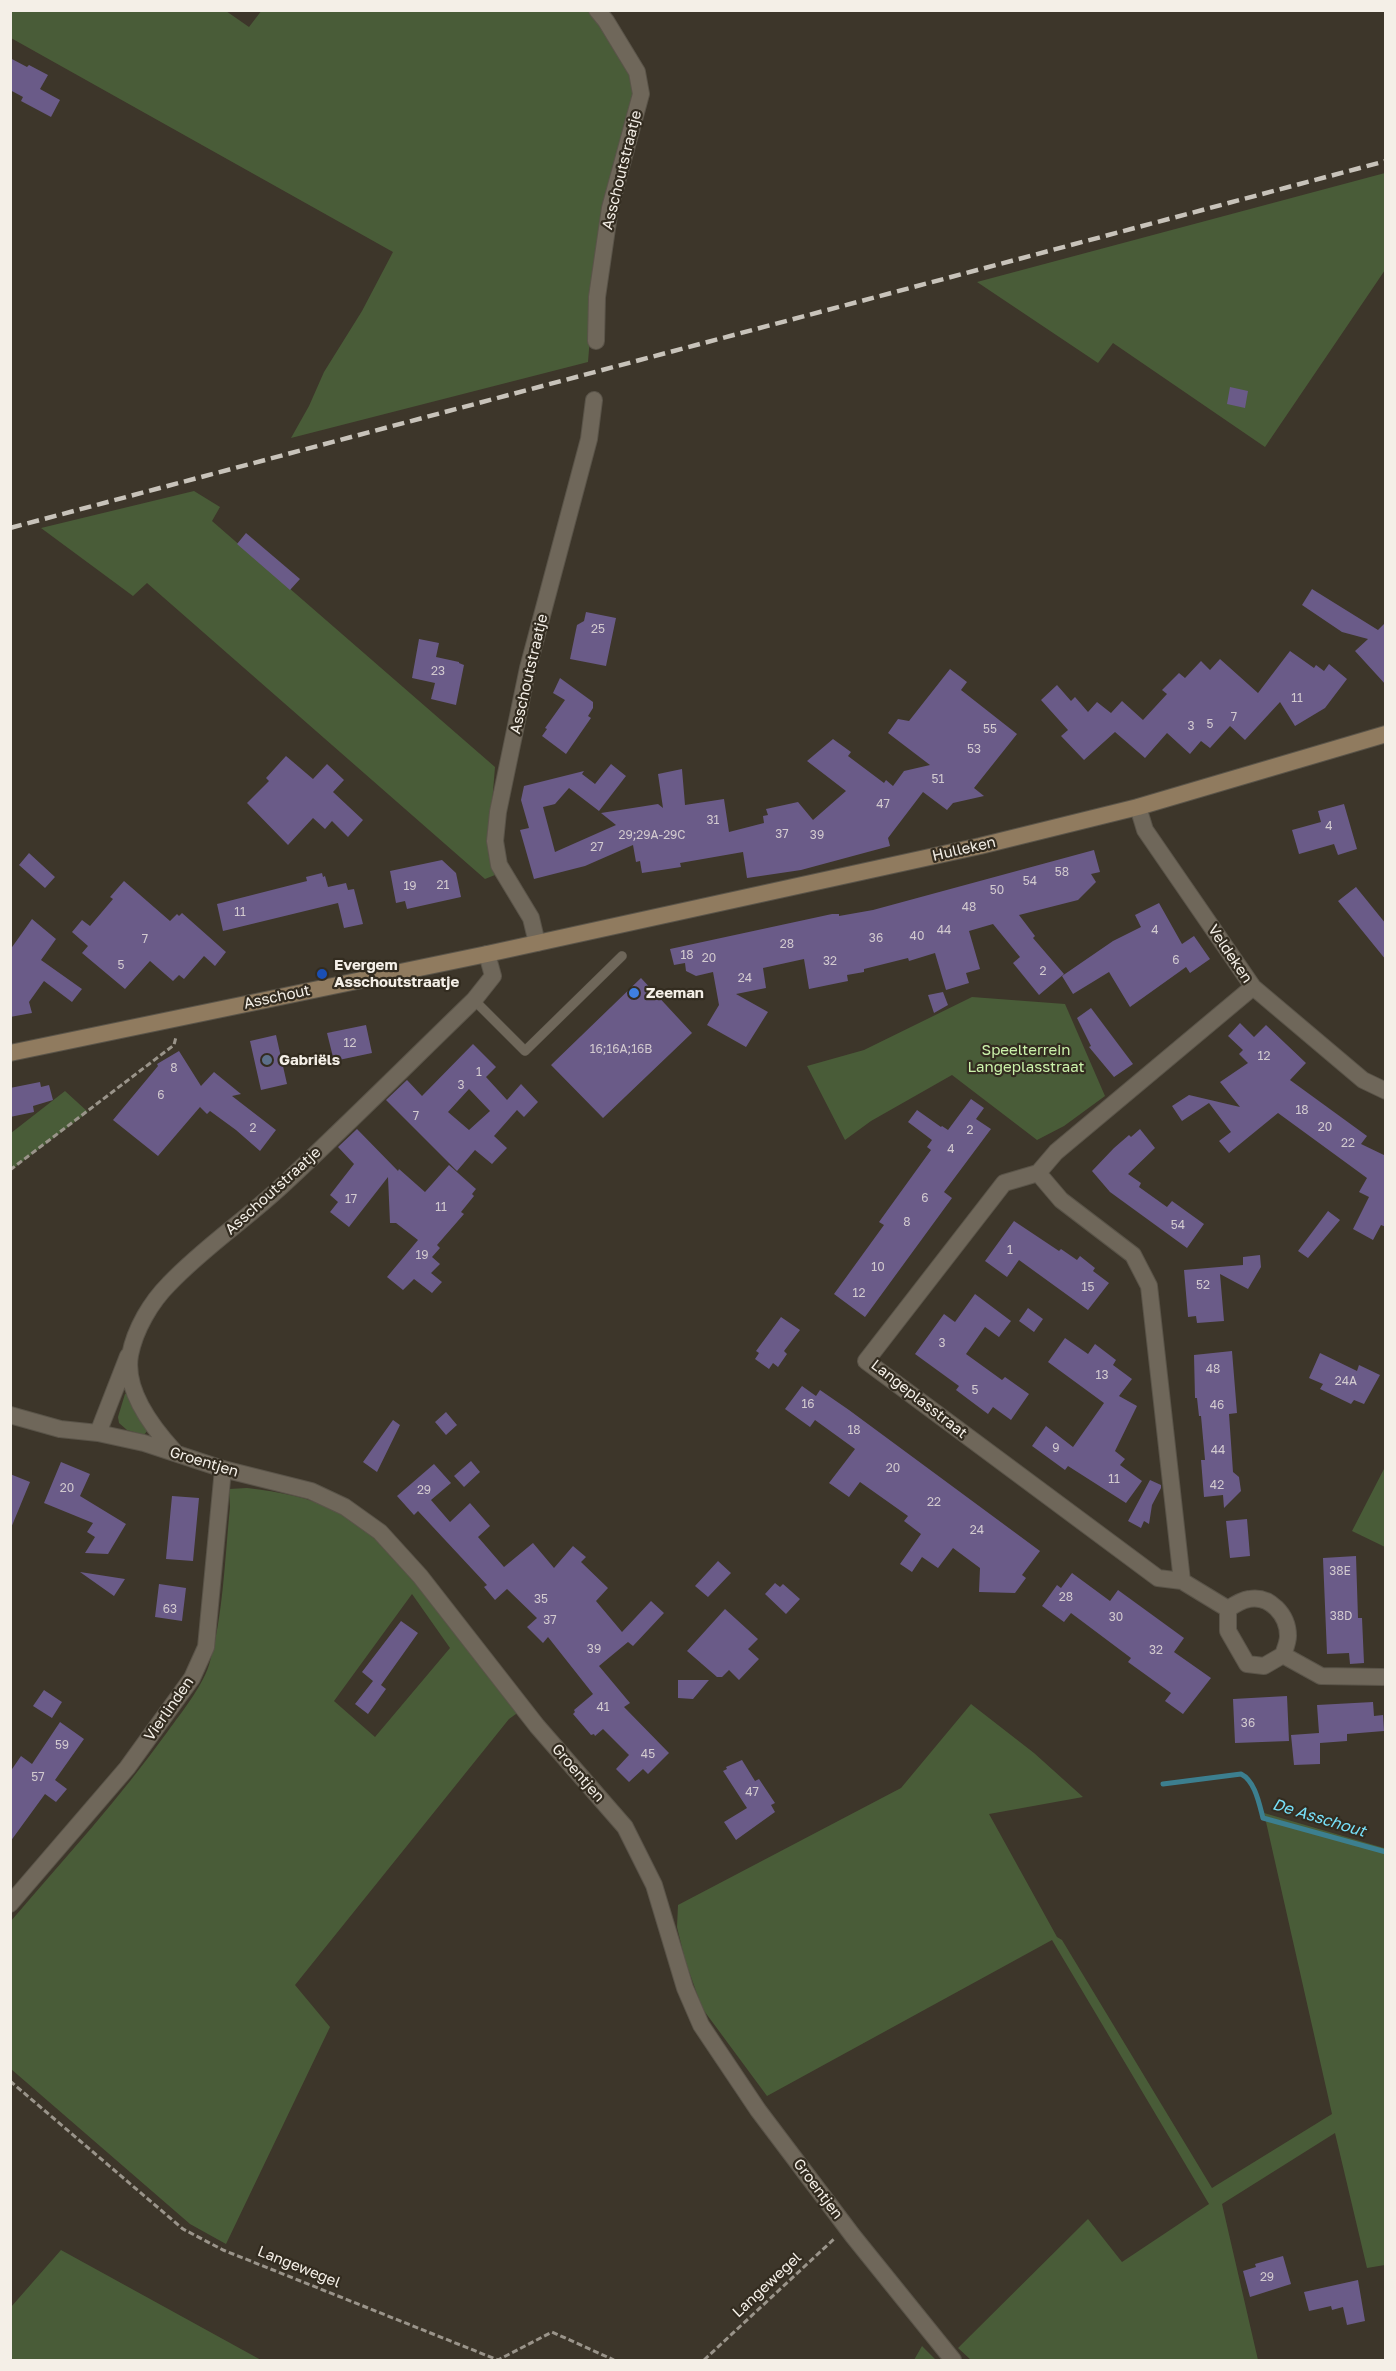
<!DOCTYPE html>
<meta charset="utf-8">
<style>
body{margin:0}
#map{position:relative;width:1396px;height:2371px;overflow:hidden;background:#3d362a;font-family:"Golos Text",sans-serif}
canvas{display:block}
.frame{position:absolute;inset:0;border:12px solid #f4efe7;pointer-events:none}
</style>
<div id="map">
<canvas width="1396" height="2371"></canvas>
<div class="frame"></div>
</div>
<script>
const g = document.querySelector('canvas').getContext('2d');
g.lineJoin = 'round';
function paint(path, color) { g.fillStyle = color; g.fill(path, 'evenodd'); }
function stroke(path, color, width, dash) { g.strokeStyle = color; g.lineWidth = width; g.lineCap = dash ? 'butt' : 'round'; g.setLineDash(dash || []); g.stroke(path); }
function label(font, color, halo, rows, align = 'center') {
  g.font = font + ' "Golos Text",sans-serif'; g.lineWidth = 4.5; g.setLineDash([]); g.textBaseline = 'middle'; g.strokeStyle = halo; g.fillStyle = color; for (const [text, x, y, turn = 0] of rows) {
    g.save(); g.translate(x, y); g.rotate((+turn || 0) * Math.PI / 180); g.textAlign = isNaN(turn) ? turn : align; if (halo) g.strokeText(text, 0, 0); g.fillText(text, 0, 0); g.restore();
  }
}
paint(new Path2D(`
 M11 10 226 11 249 27 262 10 588 11C605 33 630 58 634 86L595 275 588 362 291 438 309 406 324 372 362 311 393 252 11 38Z
 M1385 173V270L1265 447 1113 343 1098 363 977 282Z
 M194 491 220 507 212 521 495 767 488 853 495 875 485 879 147 583 133 596 41 528Z
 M972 997 1065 1004 1105 1096 1064 1126 1037 1140 952 1075 871 1121 845 1140 807 1066 864 1050Z
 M65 1091 88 1112 11 1170V1133Z
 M128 1393 147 1431 144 1435 127 1430 119 1423 118 1417 125 1394Z
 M1385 1467V1547L1352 1531Z
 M247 1488C279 1492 311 1497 339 1513 381 1537 410 1574 441 1611 468 1644 496 1676 523 1709L509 1719 295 1985 330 2027 226 2244 190 2224 11 2069V1921C64 1859 120 1798 168 1731 181 1713 202 1687 209 1665 223 1619 225 1556 230 1507L229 1489ZM412 1594 450 1648 375 1737 334 1701Z
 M971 1704 1034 1753 1083 1797 989 1814 1057 1937 1062 1940 1212 2188 1332 2114 1264 1813 1384 1848 1385 1817V2265L1367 2268 1335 2133 1222 2204 1258 2360H971L958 2348 1088 2219 1122 2262 1209 2204 1052 1940 767 2096 702 2008 685 1960 677 1927 678 1905 901 1788Z
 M61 2250 261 2360H11V2307Z
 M922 2346 936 2360H914Z`), '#495c38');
stroke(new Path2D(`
 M1163 1784 1241 1774C1255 1781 1259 1803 1263 1818L1386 1852`), '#3c7f8f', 5);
paint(new Path2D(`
 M10 58 27 67 29 65 48 75 40 89 60 100 51 117 21 101 23 97 10 90Z
 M1230 387 1248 391 1245 408 1227 404Z
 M246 533 300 579 290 590 237 544Z
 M1312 589 1378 630 1386 622V685L1355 651 1368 639 1342 632 1302 605Z
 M586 612 616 618 606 666 570 659 577 625 584 621Z
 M419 639 439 643 436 657 459 662V663L464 665 456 705 431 699 435 683 412 678Z
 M1290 651 1314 668 1316 665 1324 671 1329 664 1347 679 1325 708 1295 726 1280 702 1245 740 1230 726 1210 748 1201 741 1190 754 1167 733 1145 758 1115 732 1084 760 1061 736 1068 730 1041 700 1057 685 1071 701 1075 697 1088 712 1097 702 1111 713 1122 701 1143 720 1167 694 1162 690 1179 673 1185 678 1201 661 1210 670 1220 659 1258 693Z
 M950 669 967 682 961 690 1017 734 974 788 984 796 953 803 947 810 923 792 888 838 890 846 801 870 747 878 743 852 680 863 681 867 642 873 640 861 636 862 633 845 585 866 534 879 520 830 529 828 521 800 524 786 584 771 582 774 595 784 611 764 626 776 599 811 569 788 555 804 543 807 555 852 616 825 601 813 658 804 663 808 658 774 682 769 685 805 724 799 729 832 764 823 763 816 768 815 766 809 798 802 813 820 846 791 807 761 833 739 851 752 848 756 884 783 886 780 893 786 904 771 930 765 888 733 898 719 909 721Z
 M560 678 593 702V708L588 716 591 718 566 754 542 736 547 729 545 728 565 700 553 693Z
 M286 756 313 779 327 764 344 780 333 792 363 820 348 837 332 821 325 829 313 818 288 845 247 803 269 781 266 778Z
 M1344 804 1357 849 1338 855 1334 844 1299 854 1292 830 1321 822 1318 811Z
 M1094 850 1100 872 1091 874 1096 882 1078 900 1019 915 1035 936 1033 938 1064 974 1039 995 1013 963 1020 957 993 924 969 931 980 969 966 973 969 983 946 990 935 953 909 961 908 958 864 969V972L847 975 848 981 809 989 804 959 763 968 766 988 736 994 768 1012 746 1047 707 1025 719 1005 713 972 696 976 686 971 685 963 674 965 670 949 832 914H839V916L873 910Z
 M29 853 55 877 45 888 19 865Z
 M442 860 456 873 461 897 407 909 405 901 396 903 390 871Z
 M322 873 323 877 325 876 328 887 346 883 348 890 354 889 363 924 344 928 338 903 223 931 217 904 307 881 306 877Z
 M124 881 170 921 177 914 179 916 182 913 226 952 215 966 204 956 184 979 179 975 173 981 150 961 125 989 82 953 88 946 72 932 82 920 90 926 113 899 110 897Z
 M1356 887 1386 924V960L1338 901Z
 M1159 903 1182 944 1194 936 1210 959 1190 973 1186 967 1130 1007 1109 972 1073 994 1062 976 1113 941 1141 927 1135 915Z
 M32 919 56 939 41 960 82 989 72 1002 44 981 29 1002 32 1013 10 1017V950Z
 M641 978 692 1033 603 1118 551 1065Z
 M943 992 948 1005 934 1013 928 995Z
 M1091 1008 1133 1064 1114 1077 1089 1047 1091 1046 1077 1018Z
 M1240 1023 1254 1037 1266 1025 1306 1063 1290 1080 1367 1136 1361 1144 1386 1156V1227L1381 1225 1373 1240 1353 1229 1369 1197 1359 1192 1367 1178 1278 1113 1229 1153 1219 1141 1231 1132 1209 1103 1182 1121 1172 1106 1189 1095 1240 1107 1220 1082 1248 1063 1239 1054 1243 1050 1228 1036Z
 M366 1025 372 1053 334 1061 327 1033Z
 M276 1035 287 1084 261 1090 250 1041Z
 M473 1044 496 1067 486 1077 507 1100 521 1084 538 1102 524 1117 517 1110 494 1136 507 1148 492 1164 475 1150 457 1171 386 1100 407 1080 422 1096ZM469 1089 490 1111 469 1130 448 1112Z
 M179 1051 201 1086 214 1072 241 1094 232 1096 276 1130 260 1151 236 1130 210 1111 207 1114 200 1107 158 1156 113 1120 158 1066 157 1064Z
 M40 1082 41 1087 49 1085 53 1100 33 1106 34 1112 10 1117V1088Z
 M971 1099 984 1108 976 1119 991 1129 944 1192 952 1198 865 1317 834 1294 884 1225 879 1222 931 1150 927 1147 932 1140 908 1122 917 1110 941 1127 942 1126 948 1130Z
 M357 1129 398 1171 399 1169 425 1192 449 1165 476 1189 472 1194 474 1196 461 1212 464 1214 437 1245 440 1248 432 1257 440 1264 431 1273 442 1282 432 1293 414 1279 403 1290 387 1277 418 1240 396 1223H390L388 1177 349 1227 330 1212 338 1202 330 1195 354 1164 338 1147Z
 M1140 1129 1155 1148 1128 1174 1141 1183 1139 1187 1167 1207 1172 1201 1204 1224 1187 1248 1110 1192 1092 1171 1114 1148 1129 1135 1131 1137Z
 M1328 1211 1340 1220 1308 1258 1298 1251Z
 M1014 1221 1059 1251 1061 1249 1077 1260 1080 1256 1095 1268 1093 1271 1109 1283 1088 1310 1019 1260 1007 1277 985 1261Z
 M1260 1255 1261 1267 1248 1289 1220 1274 1224 1321 1197 1323 1196 1316 1188 1317 1184 1270 1243 1265V1257Z
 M975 1294 1011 1321 999 1337 985 1327 966 1354 1002 1380 1005 1377 1029 1394 1011 1420 993 1407 988 1414 956 1390 959 1386 915 1354 944 1314 955 1322Z
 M1028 1308 1043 1319 1034 1332 1019 1321Z
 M781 1317 800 1330 784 1351 787 1354 778 1367 773 1363 769 1369 755 1359 759 1353 756 1351Z
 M1065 1338 1088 1354 1095 1344 1116 1360 1113 1365 1132 1379 1119 1396 1137 1406 1115 1451 1125 1459 1120 1465 1142 1481 1126 1503 1068 1466 1065 1470 1032 1446 1046 1426 1073 1447 1104 1403 1048 1362Z
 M1232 1351 1237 1413 1229 1414 1233 1472 1239 1477 1241 1491 1224 1508 1223 1495 1204 1497 1201 1460H1205L1201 1416H1199L1197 1398H1195L1194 1355Z
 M1320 1353 1357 1371 1359 1365 1380 1375 1364 1404 1354 1400 1351 1404 1320 1389 1323 1384 1309 1378Z
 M802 1386 816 1396 820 1390 849 1410 1040 1551 1022 1575 1026 1578 1015 1593 979 1592 980 1568 953 1548 938 1568 922 1557 912 1572 900 1564 921 1534 904 1521 908 1516 860 1482 849 1497 829 1483 855 1449 815 1420 810 1427 785 1409Z
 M446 1412 457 1425 446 1435 435 1422Z
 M393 1420 400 1425 377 1472 363 1462Z
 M471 1461 480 1472 464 1487 454 1476Z
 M61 1462 90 1474 80 1496 126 1524 108 1554 85 1553 95 1537 87 1532 93 1523 44 1503Z
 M434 1464 451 1483 431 1500 450 1522 470 1503 490 1526 478 1537 504 1567 533 1543 554 1568 573 1546 586 1557 581 1562 608 1588 596 1601 622 1632 651 1601 664 1613 633 1646 628 1642 599 1666 630 1703 624 1707 669 1753 648 1774 643 1769 629 1782 616 1769 629 1755 603 1729 595 1736 594 1734 591 1735 573 1714 575 1712 574 1710 593 1694 548 1637 543 1643 527 1627 537 1618 507 1589 495 1600 484 1587 487 1585 418 1511 414 1515 397 1496Z
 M10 1474 30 1482 11 1528H10Z
 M1150 1480 1161 1485V1488L1152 1505 1149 1524 1144 1521 1141 1528 1128 1521Z
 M172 1496 199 1498 193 1561 166 1559Z
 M1247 1519 1250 1556 1230 1558 1226 1521Z
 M1356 1556 1358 1618H1362L1364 1663 1350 1664 1349 1653 1327 1654 1323 1558Z
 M718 1561 731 1573 708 1597 695 1586Z
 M80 1572 125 1579 114 1596Z
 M1072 1573 1110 1601 1118 1590 1184 1638 1174 1652 1211 1678 1183 1714 1165 1701 1171 1693 1128 1662 1131 1658 1071 1613 1064 1622 1042 1606 1057 1585 1061 1588Z
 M775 1583 780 1587 783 1584 800 1599 786 1614 765 1594Z
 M159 1584 186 1588 182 1621 155 1617Z
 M725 1609 758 1639 748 1649 759 1659 739 1680 729 1670 722 1677H717L687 1651Z
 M401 1621 418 1633 381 1685 386 1689 368 1714 355 1704 373 1681 362 1672Z
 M678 1680H709L693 1699 678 1698Z
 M44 1690 62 1702 52 1718 33 1706Z
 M1287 1696 1289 1741 1235 1743 1233 1699Z
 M1373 1702 1374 1716 1383 1715 1384 1731 1347 1734V1741L1320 1743V1764L1294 1765 1291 1735 1319 1733 1317 1705Z
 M60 1722 84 1739 55 1780 67 1789 56 1802 45 1794 10 1842V1772L21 1756 32 1764Z
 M742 1760 755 1781 759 1779 775 1803 771 1805 775 1812 736 1840 724 1822 747 1808 723 1771 727 1769 726 1767Z
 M1283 2256 1291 2284 1250 2297 1243 2271 1256 2267 1255 2264Z
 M1358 2280 1365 2321 1347 2325 1343 2307 1332 2310 1331 2306 1309 2311 1304 2292Z`), '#6a5b88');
const service = new Path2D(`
 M474 1000 525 1051 622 956`);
const minor = new Path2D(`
 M596 341 597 297 610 208 641 94 637 72 606 21 597 10
 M1138 807 1145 830 1253 987 1363 1080 1386 1091
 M537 943 531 918 499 865 495 841 498 812 528 668 589 439 594 400
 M1253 987 1056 1152 1038 1173 1004 1183 866 1361 1158 1578 1182 1581 1228 1609V1631L1247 1664 1264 1666 1283 1655 1321 1676 1383 1677
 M1038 1173 1061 1200 1133 1255 1149 1286 1182 1581
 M10 1415 60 1429 98 1433 144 1443 223 1469 311 1491 345 1507 380 1532 420 1576 537 1726 625 1827 654 1885 685 1988 701 2025 758 2110 853 2236 953 2360
 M98 1433 128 1356
 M174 1451C152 1427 124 1390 130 1355 135 1329 151 1302 169 1284 204 1247 248 1218 285 1183 349 1123 411 1061 474 1000L493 976 487 954
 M1228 1609C1234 1605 1242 1600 1249 1599 1270 1595 1288 1615 1288 1636 1288 1642 1285 1649 1283 1655
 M10 1904 127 1768 192 1678 206 1647 223 1469`);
const secondary = new Path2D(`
 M10 1053 487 954 980 846 1138 807 1386 734`);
stroke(service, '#5a5449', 10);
stroke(minor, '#5a5449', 18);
stroke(secondary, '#5a5449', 18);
stroke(new Path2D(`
 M10 1170 174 1045 176 1037
 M10 2081 183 2229 223 2250 498 2360 552 2332 614 2360
 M704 2360 834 2239`), '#9a948a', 3, [6, 3]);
stroke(service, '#6f675a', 9);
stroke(minor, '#6f675a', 16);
stroke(secondary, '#907b5f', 16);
stroke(new Path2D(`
 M10 528 1386 161`), '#c8c3ba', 4.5, [12, 6]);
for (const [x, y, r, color] of [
 [322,974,6,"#1a4fb4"],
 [634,993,6,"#3f7fe0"],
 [267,1060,6,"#5c6f8a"]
]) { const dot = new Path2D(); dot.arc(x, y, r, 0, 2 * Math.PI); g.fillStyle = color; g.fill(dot); stroke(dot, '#332c20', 2); }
label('12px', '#d2cacf', null, [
 ["25",598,629],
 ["23",438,671],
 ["11",1297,698],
 ["7",1234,717],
 ["5",1210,724],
 ["3",1191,726],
 ["55",990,729],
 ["53",974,749],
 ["51",938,779],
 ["47",883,804],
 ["31",713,820],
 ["4",1329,826],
 ["37",782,834],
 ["29;29A-29C",652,835],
 ["39",817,835],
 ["27",597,847],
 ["58",1062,872],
 ["54",1030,881],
 ["21",443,885],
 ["19",410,886],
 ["50",997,890],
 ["48",969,907],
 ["11",240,912],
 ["44",944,930],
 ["4",1155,930],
 ["40",917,936],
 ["36",876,938],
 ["7",145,939],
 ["28",787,944],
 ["18",687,955],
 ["20",709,958],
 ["6",1176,960],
 ["32",830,961],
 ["5",121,965],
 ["2",1043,971],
 ["24",745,978],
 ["12",350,1043],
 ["16;16A;16B",621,1049],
 ["12",1264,1056],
 ["8",174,1068],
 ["1",479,1072],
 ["3",461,1085],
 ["6",161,1095],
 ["18",1302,1110],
 ["7",416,1116],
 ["20",1325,1127],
 ["2",253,1128],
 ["2",970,1130],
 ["22",1348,1143],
 ["4",951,1149],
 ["6",925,1198],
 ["17",351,1199],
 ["11",441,1207],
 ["8",907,1222],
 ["54",1178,1225],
 ["1",1010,1250],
 ["19",422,1255],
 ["10",878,1267],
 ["52",1203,1285],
 ["15",1088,1287],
 ["12",859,1293],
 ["3",942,1343],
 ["48",1213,1369],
 ["13",1102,1375],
 ["24A",1346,1381],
 ["5",975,1390],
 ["16",808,1404],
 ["46",1217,1405],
 ["18",854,1430],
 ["9",1056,1448],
 ["44",1218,1450],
 ["20",893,1468],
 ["11",1114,1479],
 ["42",1217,1485],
 ["20",67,1488],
 ["29",424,1490],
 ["22",934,1502],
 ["24",977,1530],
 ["38E",1340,1571],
 ["28",1066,1597],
 ["35",541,1599],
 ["63",170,1609],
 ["38D",1341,1616],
 ["30",1116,1617],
 ["37",550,1620],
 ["39",594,1649],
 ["32",1156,1650],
 ["41",603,1707],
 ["36",1248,1723],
 ["59",62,1745],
 ["45",648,1754],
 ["57",38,1777],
 ["47",752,1792],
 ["29",1267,2277]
]);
label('15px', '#f4efe7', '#332c20', [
 ["Asschoutstraatje",622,170,-76],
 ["Asschoutstraatje",529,674,-77],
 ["Hulleken",964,849,-13],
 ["Veldeken",1230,954,56],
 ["Asschout",277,997,-12],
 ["Asschoutstraatje",273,1191,-42],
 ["Langeplasstraat",919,1399,38],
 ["Groentjen",204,1462,17],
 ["Vierlinden",169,1709,-55],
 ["Groentjen",578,1773,49],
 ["Groentjen",818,2189,53],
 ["Langewegel",299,2267,22],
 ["Langewegel",767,2285,-43]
]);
label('bold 15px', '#f4efe7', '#332c20', [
 ["Evergem",334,965],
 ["Asschoutstraatje",334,982],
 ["Zeeman",646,993],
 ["Gabriëls",279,1060]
], 'left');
label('15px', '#cbf2aa', '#332c20', [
 ["Speelterrein",1026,1050],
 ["Langeplasstraat",1026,1067]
]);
label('italic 16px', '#77dff8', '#332c20', [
 ["De Asschout",1319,1818,17]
]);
</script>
